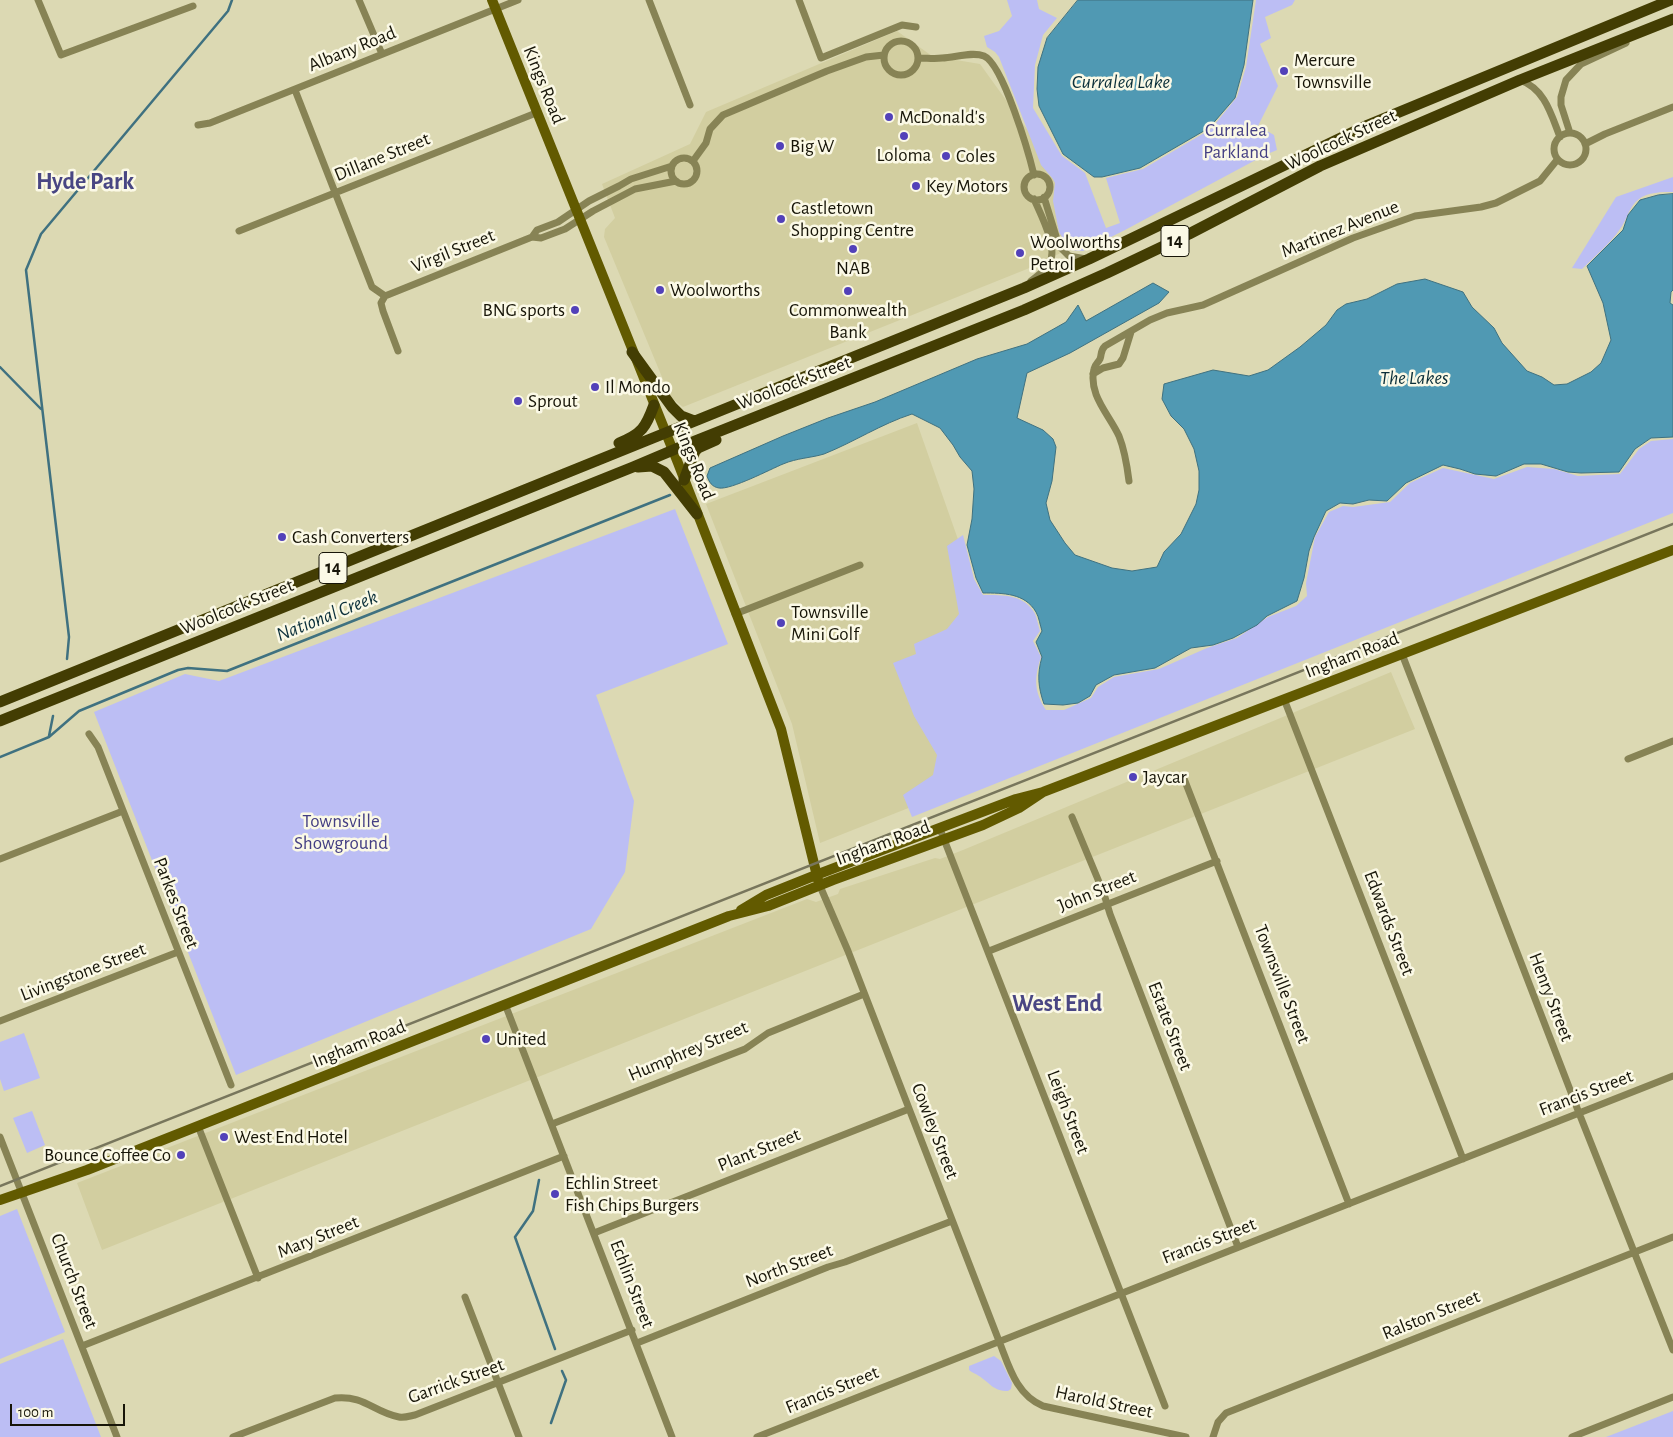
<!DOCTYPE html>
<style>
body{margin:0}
#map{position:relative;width:1673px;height:1437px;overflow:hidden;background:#dcd9b3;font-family:"Alegreya Sans",sans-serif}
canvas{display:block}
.scale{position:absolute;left:10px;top:1404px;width:115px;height:22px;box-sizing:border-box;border:2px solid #171508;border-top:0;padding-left:6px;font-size:15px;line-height:18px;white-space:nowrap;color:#171508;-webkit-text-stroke:4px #fbf9e6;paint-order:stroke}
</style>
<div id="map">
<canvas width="1673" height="1437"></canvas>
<div class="scale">100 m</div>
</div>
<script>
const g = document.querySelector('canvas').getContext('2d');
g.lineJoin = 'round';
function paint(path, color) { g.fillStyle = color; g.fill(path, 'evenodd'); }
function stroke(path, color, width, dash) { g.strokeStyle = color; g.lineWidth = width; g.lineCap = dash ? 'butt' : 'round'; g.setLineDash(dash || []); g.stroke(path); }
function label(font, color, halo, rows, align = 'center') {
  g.font = font + ' "Alegreya Sans",sans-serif'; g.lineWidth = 5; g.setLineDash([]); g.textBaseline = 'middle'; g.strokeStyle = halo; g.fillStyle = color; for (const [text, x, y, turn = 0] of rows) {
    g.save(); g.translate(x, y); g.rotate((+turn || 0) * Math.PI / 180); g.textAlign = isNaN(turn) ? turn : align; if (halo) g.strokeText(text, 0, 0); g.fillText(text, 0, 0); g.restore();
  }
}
paint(new Path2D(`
 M897 31 932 56 980 64 1063 179 1086 241 1027 269 683 407 674 400 669 394 604 237 605 229 615 218 602 184 690 144 706 112Z
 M917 423 1035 758 820 843 792 724 706 504Z
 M1391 672 1415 729 102 1250 77 1183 807 899 816 902 838 894 840 889 935 858 940 859 963 850Z`), '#d2cea0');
paint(new Path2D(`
 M1007 0H1037L1039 9 1057 18 1043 35 1035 65 1033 108 1062 156 1085 173 1106 228 1120 223 1106 178 1143 169 1211 129 1237 97 1246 67 1256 0H1295L1292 5 1265 17 1271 38 1260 44 1278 86 1258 126 1274 135 1277 150 1265 155 1125 230 1083 251 1070 250 1059 232 1053 201 1055 183 1053 179 1041 165 999 57 995 52 987 47 984 36 999 31 1012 16Z
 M1673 177V192C1663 192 1647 192 1639 199 1629 206 1627 220 1620 229 1610 244 1595 256 1582 269L1572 268 1616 197Z
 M1673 439V513L912 817 903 795 933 775 937 755 914 716 893 663 916 654 914 644 947 629 959 614 947 546 963 535 974 579 983 595C1001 595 1023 594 1034 612 1037 617 1038 625 1040 631L1033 641 1041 657C1034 678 1034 692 1046 710H1064L1091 698 1098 687 1114 677 1159 669 1207 648 1237 638 1268 617 1296 606 1307 596 1306 583 1315 537 1329 512 1343 506 1353 507 1390 502 1410 483 1443 468 1494 479 1527 467 1554 469 1578 476 1620 474 1639 449 1651 441Z
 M675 509 728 644 596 695 634 801 625 872 591 929 236 1075 94 712 185 674 219 681Z
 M24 1033 40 1078 4 1091 0 1079V1042Z
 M32 1111 45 1145 27 1153 13 1118Z
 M17 1209 65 1332 0 1359V1216Z
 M63 1339 101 1437H0V1364Z
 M994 1356 1001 1361 1012 1383 1011 1389 1008 1391C993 1391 990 1383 979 1376 975 1373 972 1373 969 1370V1366Z
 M1673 1411V1437H1606Z`), '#bcbef4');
const water = new Path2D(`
 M1078 0H1253L1244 65 1235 98 1209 128 1140 168 1102 177H1094L1063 154 1039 106 1037 89 1038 67 1047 38Z
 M1673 194V290L1671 292 1670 303 1673 305V437L1651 438 1635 449 1619 472 1581 473 1568 472 1541 464H1524L1496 476 1475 474 1460 469 1443 465 1406 483 1387 501 1369 500 1353 504 1340 503 1326 511 1314 537 1309 551 1304 578 1297 601 1267 616 1257 625 1233 638 1213 645 1191 648 1155 668 1114 675 1096 685 1090 696 1078 703 1063 705 1044 704C1038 687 1037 674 1042 657L1036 642 1042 631C1040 625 1039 617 1036 612 1025 593 1003 593 983 593L976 578 967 545 972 519 974 489 972 471 960 457 953 445 940 428 912 414C881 424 854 442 824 454 811 458 797 458 783 464 771 469 731 490 719 488 712 487 709 482 707 476L710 468 783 436 828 418 875 402 977 359 1027 344 1066 322 1078 305 1086 321 1153 283 1169 292 1159 303 1070 353 1027 373 1017 418 1043 430 1053 439 1056 447 1052 481 1046 503 1050 520 1065 543 1075 555 1112 568 1132 571 1157 567 1164 552 1181 534 1196 504 1199 490V471L1194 449 1184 429 1171 416 1162 399 1164 384 1213 370 1249 376 1268 370 1300 347 1326 325 1337 310 1346 304 1367 299 1397 284 1425 279 1463 292 1472 307 1494 328 1502 343 1527 371 1542 377 1554 385 1567 384 1591 372 1601 363 1611 340 1603 303 1587 266 1623 230 1628 215 1640 200 1658 195Z`);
paint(water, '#5099b3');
stroke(water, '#3f7180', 1);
stroke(new Path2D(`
 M0 367 41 409
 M67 659 69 637 26 270 41 234 228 11 232 0
 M49 736 53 716
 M0 757 49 737 79 711 178 670 188 668 227 671 670 495
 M539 1180 533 1211 515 1237 555 1349
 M551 1423 566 1380 562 1371`), '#3f7180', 2.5);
stroke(new Path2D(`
 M38 0 61 55 193 6
 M359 0 382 54
 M649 0 690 105
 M799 0 821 58 902 25 916 27
 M884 58a17 17 0 1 1 34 0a17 17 0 1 1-34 0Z
 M919 58C927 58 935 59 942 58 954 58 972 51 984 56 1003 64 1029 154 1034 175
 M1520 80C1545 89 1551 114 1560 137
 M295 90 372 287 385 296
 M198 125 210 123 518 0
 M1554 149a16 16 0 1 1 32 0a16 16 0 1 1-32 0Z
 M1570 133 1561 105V97L1566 80 1581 64 1626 43
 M1585 144 1605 134 1673 107
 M671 171a13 13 0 1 1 26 0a13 13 0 1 1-26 0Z
 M693 161 706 143 710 129 723 115 827 71 866 57 884 55
 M1024 187a13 13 0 1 1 26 0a13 13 0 1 1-26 0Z
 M1044 197 1059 246 1069 256 1086 259
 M239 231 536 113
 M532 237 537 230 558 222 589 201 619 186 631 179 672 166
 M1031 281C1037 276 1045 271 1049 264 1059 249 1041 215 1034 199
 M385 296 532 237 541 238 565 229 593 211 635 189 676 181
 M385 296 381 303 383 311 398 351
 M1093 374 1103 368 1119 364 1123 358 1131 332
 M1129 481C1127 465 1125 451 1119 436 1109 414 1088 395 1094 369 1095 364 1098 363 1100 359 1102 354 1100 351 1105 346L1150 320 1167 313 1203 305 1353 238 1415 216 1481 207 1496 203 1540 181 1557 160
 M735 614 860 565
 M1402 654 1579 1113 1673 1350
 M1284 699 1463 1159
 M89 734 98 747 231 1085
 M1628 759 1673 741
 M1183 776 1349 1204
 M1072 817 1104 894 1110 914 1238 1247
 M940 829 1165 1406
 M0 859 123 811
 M820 886 848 951 999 1341C1009 1366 1016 1395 1043 1406L1186 1437
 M989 951 1217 861
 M505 1004 672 1437
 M0 1021 178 952
 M552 1124 745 1049 768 1033 864 994
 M198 1126 258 1278
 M0 1137 117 1437
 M594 1233 909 1109
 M465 1297 519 1437
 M637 1343 828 1267 845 1262 952 1221
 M82 1346 564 1156
 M233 1437 335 1398C365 1395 373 1412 399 1417 404 1418 410 1416 415 1415L632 1330
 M757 1437 1673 1076
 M1213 1437 1218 1422 1226 1413 1673 1237
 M1572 1437 1673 1397`), '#878355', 7);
stroke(new Path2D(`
 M492 0 678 463 781 729 818 880
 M741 910 766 895 816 875 1016 799 1043 792 1673 550
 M0 1200 87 1170 729 916 768 906 833 880 983 825 1019 808 1043 792`), '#625a00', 10);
stroke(new Path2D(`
 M632 352 672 407 681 416 694 421
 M619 443C642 434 646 427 654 405
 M638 467 652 466 664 472 697 514
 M684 480 695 451 698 448 716 440
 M0 702 1024 288 1089 259 1368 125 1671 0
 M0 721 633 467 685 445 1024 310 1107 273 1189 234 1320 166 1520 80 1673 19`), '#433d03', 11);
stroke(new Path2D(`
 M0 1186 1673 524`), '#78765c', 2.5);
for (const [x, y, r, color] of [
 [1284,71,5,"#5241b9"],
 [889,117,5,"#5241b9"],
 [904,136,5,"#5241b9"],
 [780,146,5,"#5241b9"],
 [946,156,5,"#5241b9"],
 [916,186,5,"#5241b9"],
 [781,219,5,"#5241b9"],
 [853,249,5,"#5241b9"],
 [1020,253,5,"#5241b9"],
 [660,290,5,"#5241b9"],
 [848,291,5,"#5241b9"],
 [575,310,5,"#5241b9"],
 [595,387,5,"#5241b9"],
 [518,401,5,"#5241b9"],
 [282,537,5,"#5241b9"],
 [781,623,5,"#5241b9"],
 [1133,777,5,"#5241b9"],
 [486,1039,5,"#5241b9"],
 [224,1137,5,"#5241b9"],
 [181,1155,5,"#5241b9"],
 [555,1194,5,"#5241b9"]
]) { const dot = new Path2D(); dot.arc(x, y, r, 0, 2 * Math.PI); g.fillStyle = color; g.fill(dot); stroke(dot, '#fbf9e6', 2); }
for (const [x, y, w] of [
 [1175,241,28],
 [333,568,28]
]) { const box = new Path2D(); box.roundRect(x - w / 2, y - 15.5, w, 31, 4); g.fillStyle = '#fbf9e6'; g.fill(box); stroke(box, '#171508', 1); }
label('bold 18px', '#171508', null, [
 ["14",1175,241],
 ["14",333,568]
]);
label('19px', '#171508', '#fbf9e6', [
 ["Albany Road",352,49,-22],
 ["Kings Road",544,85,68],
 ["Woolcock Street",1341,140,-25],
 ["Dillane Street",382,157,-22],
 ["Martinez Avenue",1340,229,-22],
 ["Virgil Street",453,251,-22],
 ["Woolcock Street",794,383,-21],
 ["Kings Road",694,461,68],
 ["Woolcock Street",237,607,-22],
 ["Ingham Road",1352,655,-21],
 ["Ingham Road",883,843,-20],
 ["John Street",1097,891,-22],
 ["Parkes Street",176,903,69],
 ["Edwards Street",1389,923,69],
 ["Livingstone Street",83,972,-21],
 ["Townsville Street",1282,984,69],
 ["Henry Street",1551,997,69],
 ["Estate Street",1170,1026,69],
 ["Ingham Road",359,1044,-22],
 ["Humphrey Street",688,1051,-23],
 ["Francis Street",1586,1093,-21],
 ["Leigh Street",1068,1112,69],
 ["Cowley Street",935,1131,69],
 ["Plant Street",759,1150,-22],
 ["Mary Street",318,1237,-22],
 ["Francis Street",1209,1241,-21],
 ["North Street",789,1266,-21],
 ["Church Street",74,1281,69],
 ["Echlin Street",632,1284,69],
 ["Ralston Street",1431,1315,-22],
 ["Garrick Street",456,1381,-20],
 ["Francis Street",832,1390,-22],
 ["Harold Street",1104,1402,12]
]);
label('19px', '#171508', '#fbf9e6', [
 ["Mercure",1294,60],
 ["Townsville",1294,82],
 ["McDonald's",899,117],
 ["Big W",790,146],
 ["Loloma",904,155,"center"],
 ["Coles",956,156],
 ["Key Motors",926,186],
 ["Castletown",791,208],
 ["Shopping Centre",791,230],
 ["Woolworths",1030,242],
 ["Petrol",1030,264],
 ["NAB",853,268,"center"],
 ["Woolworths",670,290],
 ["BNG sports",565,310,"right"],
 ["Commonwealth",848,310,"center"],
 ["Bank",848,332,"center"],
 ["Il Mondo",605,387],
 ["Sprout",528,401],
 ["Cash Converters",292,537],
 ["Townsville",791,612],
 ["Mini Golf",791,634],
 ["Jaycar",1143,777],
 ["United",496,1039],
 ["West End Hotel",234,1137],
 ["Bounce Coffee Co",171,1155,"right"],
 ["Echlin Street",565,1183],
 ["Fish Chips Burgers",565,1205]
], 'left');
label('19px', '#433e83', '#fbf9e6', [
 ["Curralea",1236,130],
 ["Parkland",1236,152],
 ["Townsville",341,821],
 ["Showground",341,843]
]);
label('italic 20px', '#0b2f3a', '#fbf9e6', [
 ["Curralea Lake",1121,82],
 ["The Lakes",1414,378],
 ["National Creek",327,616,-22]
]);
label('bold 24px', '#494683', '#fbf9e6', [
 ["Hyde Park",85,182],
 ["West End",1057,1004]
]);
</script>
